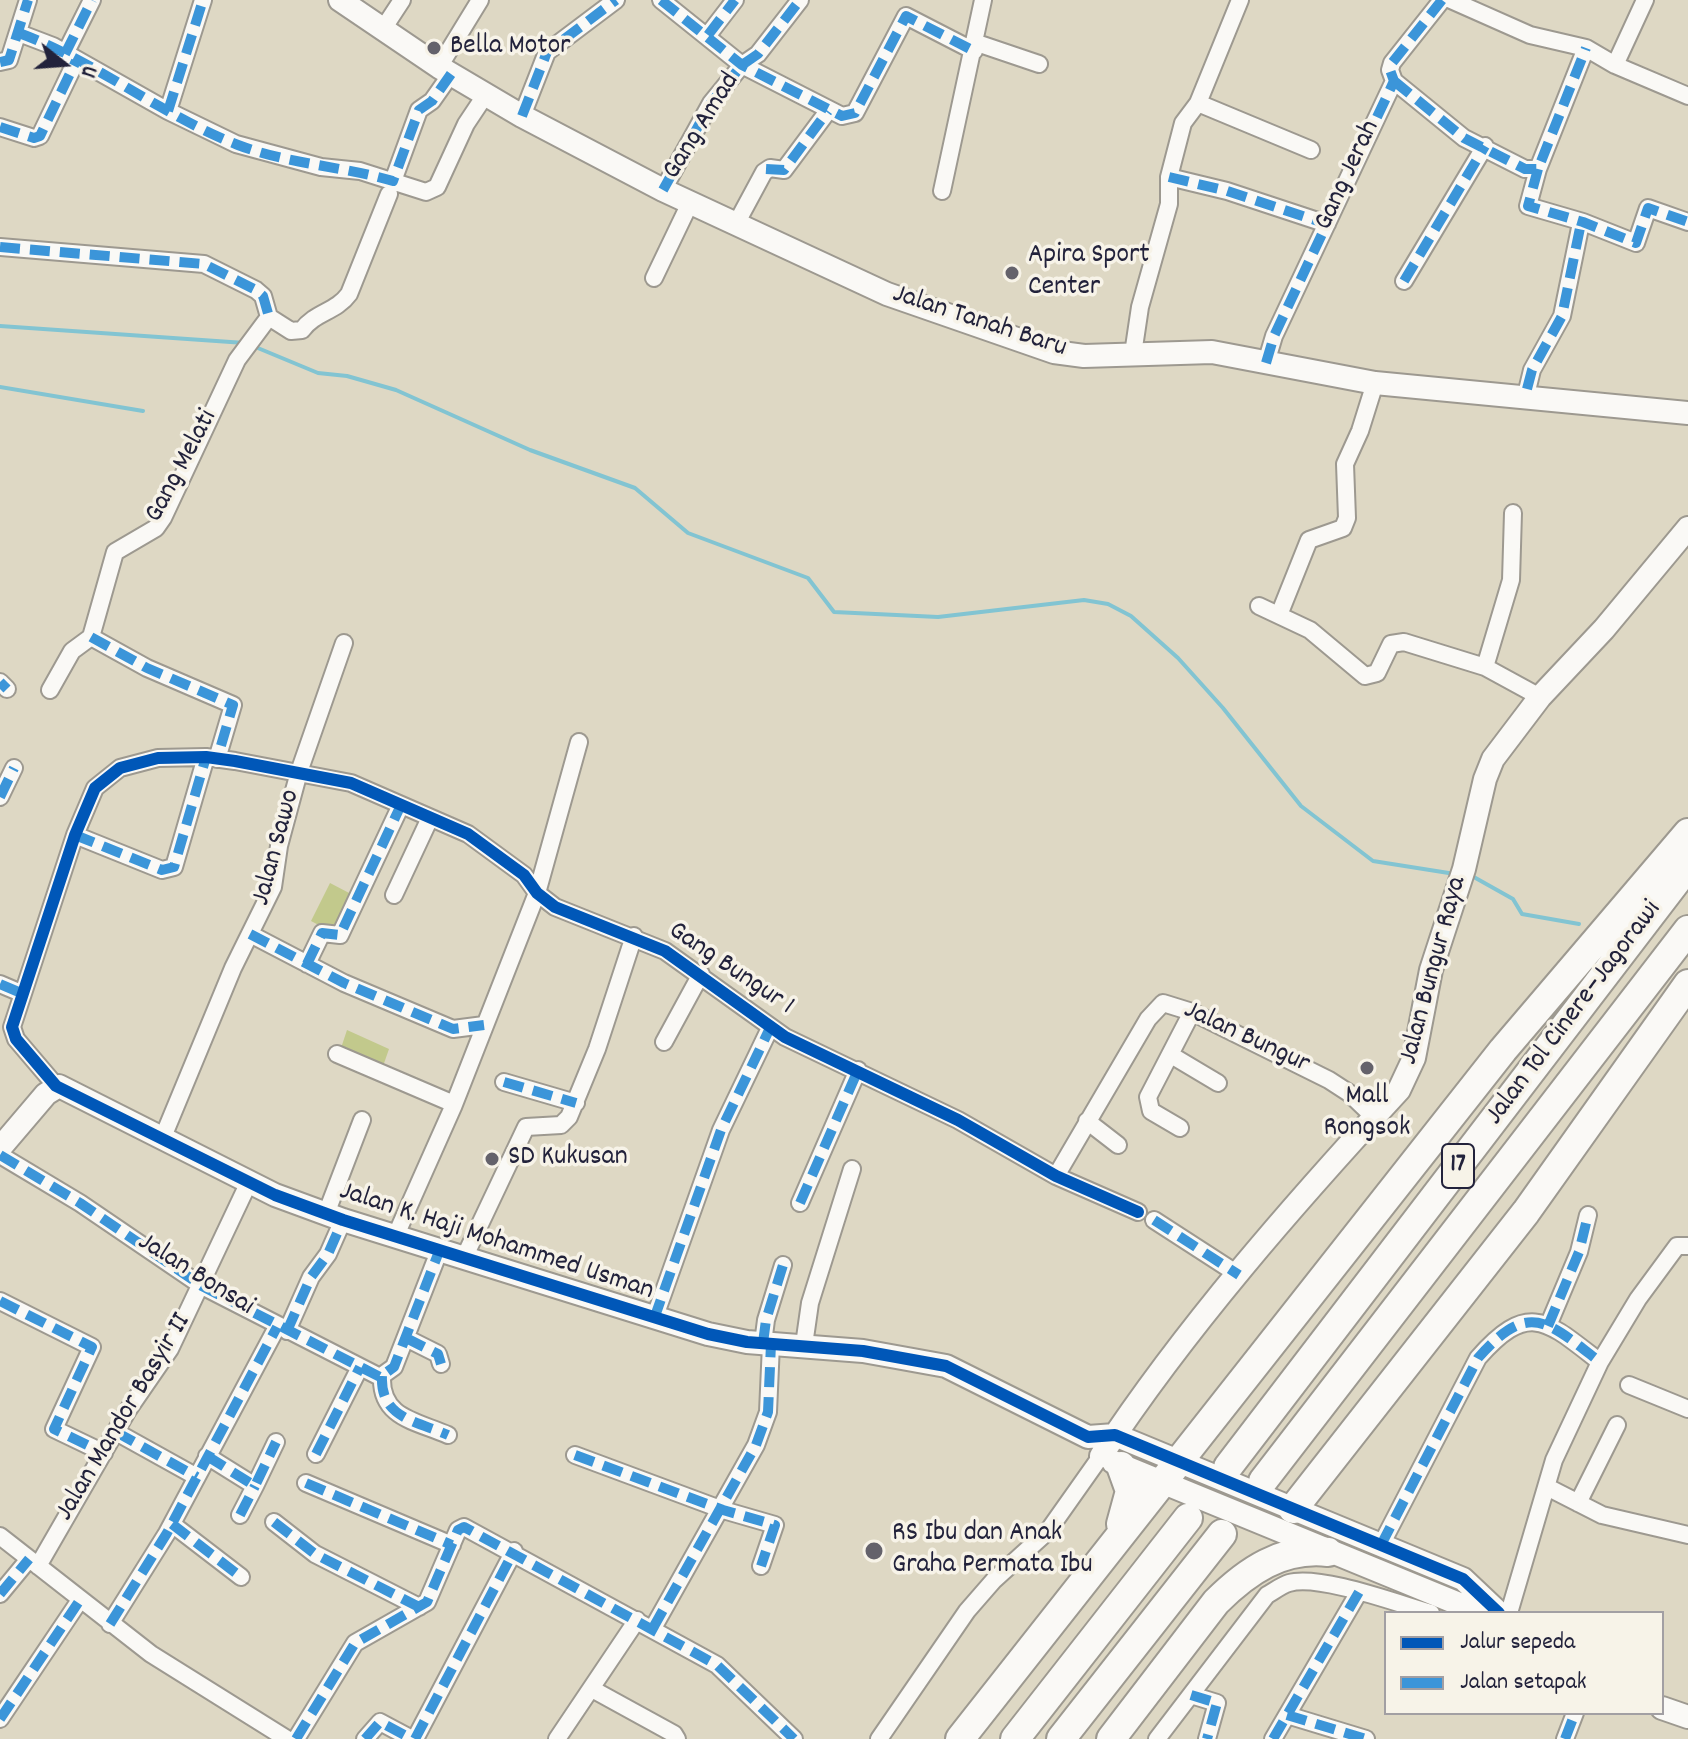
<!DOCTYPE html>
<meta charset="utf-8">
<style>
body{margin:0}
#map{position:relative;width:1688px;height:1739px;overflow:hidden;background:#ded8c4;font-family:Dekko,sans-serif}
canvas{display:block}
.legend{position:absolute;left:1384px;top:1611px;width:280px;height:104px;box-sizing:border-box;background:#f7f3e8;border:2px solid #a29fa3;margin:0;padding:10px 14px;list-style:none;font-size:24px;color:#22223b}
.legend li{display:flex;align-items:center;gap:16px;height:40px}
.legend b{width:40px;border:2px solid #a29fa3}
.north{position:absolute;left:24px;top:24px;width:80px;height:80px;-webkit-text-stroke:6px #f7f3e8;paint-order:stroke;rotate:107deg;font-size:22px;font-weight:700;line-height:32px;text-align:center;color:#22223b}
.north::after{content:'';display:block;margin:auto;width:28px;height:36px;background:#22223b;clip-path:polygon(50% 0,100% 100%,50% 72%,0 100%)}
</style>
<div id="map">
<canvas width="1688" height="1739"></canvas>
<ul class="legend">
<li><b style="height:10px;background:#0057b8"></b>Jalur sepeda</li>
<li><b style="height:10px;background:#3b95d9"></b>Jalan setapak</li>
</ul>
<div class="north">U</div>
</div>
<script>
const g = document.querySelector('canvas').getContext('2d');
g.lineJoin = 'round';
function paint(path, color) { g.fillStyle = color; g.fill(path, 'evenodd'); }
function stroke(path, color, width, dash) { g.strokeStyle = color; g.lineWidth = width; g.lineCap = dash ? 'butt' : 'round'; g.setLineDash(dash || []); g.stroke(path); }
function label(font, color, halo, rows, align = 'center') {
  g.font = font + ' Dekko,sans-serif'; g.lineWidth = 7; g.setLineDash([]); g.textBaseline = 'middle'; g.strokeStyle = halo; g.fillStyle = color; for (const [text, x, y, turn = 0] of rows) {
    g.save(); g.translate(x, y); g.rotate((+turn || 0) * Math.PI / 180); g.textAlign = isNaN(turn) ? turn : align; if (halo) g.strokeText(text, 0, 0); g.fillText(text, 0, 0); g.restore();
  }
}
paint(new Path2D(`
 M330 883 353 895 334 933 311 921Z
 M347 1030 389 1049 382 1069 341 1048Z`), '#c2c98c');
stroke(new Path2D(`
 M0 326 245 343
 M253 346 318 373 347 376 396 390 530 450 635 488 688 533 808 578 834 612 938 617 1084 600 1108 604 1131 616 1178 658 1223 708 1301 806 1373 861 1455 874
 M0 387 143 411
 M1472 876 1513 899 1522 914 1579 924`), '#82c4d2', 4);
const street = new Path2D(`
 M661 0 742 65 842 116 855 113 906 16 974 51
 M1451 0 1530 35 1586 48 1615 65 1688 96
 M383 29 402 0
 M19 33 53 46 168 111 236 144 321 167 360 171 426 192 437 187 466 124 486 94
 M708 35 735 0
 M974 42 1039 64
 M65 54 92 0
 M0 62 9 60 28 0
 M1615 65 1645 0
 M439 67 480 0
 M1394 81 1464 138 1525 169H1538L1586 48
 M1198 103 1311 150
 M168 111 203 0
 M522 116 547 52 616 0
 M0 127 34 138 40 136 76 61
 M1538 169 1528 206 1583 222 1636 243 1648 208 1688 222
 M1169 177 1227 191 1327 224
 M393 181 419 110 432 101 451 74
 M663 190 711 103 742 65 758 54 800 0
 M942 191 983 0
 M736 224 764 172 770 168 784 170 828 111
 M0 247 204 264 256 290 263 296 269 317 291 331 302 330C315 312 336 312 349 294L389 194
 M654 278 690 203
 M1404 281 1485 146
 M1133 354 1140 307 1169 204V177L1183 123 1198 103 1240 0
 M1266 363 1274 336 1394 81 1390 70 1392 63 1442 0
 M1525 399 1532 370 1562 316 1581 223
 M1259 606 1310 630 1365 676 1377 673 1391 644 1404 642 1485 667 1540 697
 M1279 615 1309 540 1343 528 1347 518 1345 464 1360 431 1375 383
 M91 637 147 668 233 705 217 759
 M1485 667 1511 580 1513 513
 M0 682 7 689
 M50 690 72 651 91 637 115 552 156 528 163 518 237 360 269 317
 M0 797 14 768
 M75 835 162 870 174 867 206 757
 M394 895 430 818
 M250 934 344 983 453 1029 484 1025
 M307 964 322 933 340 935 401 805
 M0 984 21 993
 M664 1042 701 974
 M337 1054 454 1104
 M1171 1055 1218 1083
 M504 1082 576 1103
 M56 1086 16 1039 12 1027 75 835 95 788 120 768 158 758 206 757 235 761 351 783 468 834 524 875 537 893 555 907 665 951 785 1037 958 1120 1056 1176 1138 1212
 M1087 1121 1118 1145
 M1180 1128 1151 1111 1148 1097 1192 1012
 M163 1137 233 968 273 887 279 846 299 772 344 643
 M0 1155 80 1203 202 1286 380 1377 394 1367 440 1249
 M1056 1176 1148 1019 1163 1003 1192 1012 1329 1080 1349 1093 1374 1117
 M800 1203 858 1070
 M326 1214 362 1120
 M1154 1220 1239 1275
 M396 1235 453 1107 537 893 579 742
 M464 1258 526 1127 561 1125 569 1117 597 1049 634 936
 M0 1301 92 1347 54 1429 104 1453
 M654 1319 721 1130 770 1028
 M1548 1326 1579 1252 1588 1215
 M287 1331 311 1277 328 1254 343 1220
 M406 1338 438 1354 441 1364
 M763 1343 766 1320 783 1265
 M804 1345 810 1303 852 1169
 M382 1376C380 1418 416 1421 448 1435
 M1629 1385 1688 1409
 M116 1432 197 1477
 M316 1454 360 1367
 M575 1455 723 1510 775 1525 761 1566
 M207 1456 255 1486 276 1442
 M306 1483 452 1545
 M1549 1488 1602 1515 1688 1535
 M1578 1503 1617 1425
 M240 1515 255 1486
 M274 1522 315 1554 419 1607
 M172 1524 241 1577
 M0 1536 151 1654 287 1739
 M1381 1545 1478 1358C1529 1300 1547 1321 1600 1362
 M38 1566 128 1410 170 1349 249 1182
 M0 1594 29 1559
 M1509 1613 1554 1460 1600 1362 1638 1299 1677 1246H1688
 M110 1624 167 1533 277 1327
 M653 1628 756 1445 768 1412 771 1344
 M592 1689 674 1734 677 1739
 M1191 1695 1217 1703 1207 1739
 M1287 1715 1366 1739
 M0 1719 80 1600
 M296 1739 355 1643 427 1602 458 1530 464 1527 717 1665 794 1739
 M365 1739 380 1722 412 1739
 M415 1739 514 1551
 M557 1739 637 1620
 M879 1739 967 1611 994 1580 1048 1531 1101 1456
 M1157 1739 1267 1595C1274 1591 1282 1585 1289 1583 1319 1574 1399 1604 1431 1613
 M1273 1739 1359 1592
 M1565 1739 1575 1713`);
const secondary = new Path2D(`
 M340 0 439 67 522 116 663 190 887 294 1054 352 1084 356 1212 352 1375 383 1688 413
 M0 1148 46 1094 59 1086 275 1195 343 1220 708 1334 747 1342 863 1351 946 1366 1088 1437 1115 1435 1463 1579 1499 1613
 M1101 1456C1186 1327 1294 1204 1399 1090L1414 1058 1431 970 1464 869 1485 779 1493 759 1540 697 1604 629 1688 528
 M1113 1462 1481 1613
 M1662 1708 1688 1717`);
const highway = new Path2D(`
 M1121 1466 1130 1491 1121 1524
 M1228 1467 1688 866
 M1263 1481 1688 930
 M1293 1509 1526 1212 1688 984
 M960 1739 1503 1050 1688 833
 M1015 1739 1188 1518
 M1061 1739 1222 1534
 M1111 1739 1216 1602C1247 1571 1282 1547 1328 1552`);
stroke(street, '#9d9990', 20);
stroke(secondary, '#9d9990', 26);
stroke(highway, '#9d9990', 32);
stroke(street, '#faf9f6', 16);
stroke(secondary, '#faf9f6', 22);
stroke(highway, '#faf9f6', 28);
stroke(new Path2D(`
 M661 0 742 65 842 116 855 113 906 16 974 51
 M19 33C95 61 161 115 238 145 288 164 341 166 393 181L419 110 432 101 451 74
 M708 35 735 0
 M65 54 92 0
 M0 62 9 60 28 0
 M1394 81 1464 138 1525 169H1538L1586 48
 M168 111 203 0
 M522 116 547 52 616 0
 M0 127 34 138 40 136 76 61
 M766 169 784 170 828 111
 M1538 169 1528 206 1583 222 1636 243 1648 208 1688 222
 M1169 177 1227 191 1327 224
 M663 190 711 103 742 65 758 54 800 0
 M0 247 204 264 256 290 263 296 269 317
 M1404 281 1485 146
 M1266 363 1274 336 1394 81 1390 70 1392 63 1442 0
 M1527 389 1532 370 1562 316 1581 223
 M91 637 147 668 233 705 217 759
 M0 682 7 689
 M0 797 14 768
 M75 835 162 870 174 867 206 757
 M250 934 344 983 453 1029 484 1025
 M307 964 322 933 340 935 401 805
 M0 984 21 993
 M504 1082 576 1103
 M0 1155 80 1203 202 1286 380 1377 394 1367 440 1249
 M800 1203 858 1070
 M1154 1220 1239 1275
 M0 1301 92 1347 54 1429 104 1453
 M654 1319 721 1130 770 1028 775 1031
 M1548 1326 1579 1252 1588 1215
 M287 1331 311 1277 328 1254 343 1220
 M406 1338 438 1354 441 1364
 M763 1343 766 1320 783 1265
 M382 1376C380 1418 416 1421 448 1435
 M116 1432 197 1477
 M316 1454 360 1367
 M575 1455 723 1510 775 1525 761 1566
 M207 1456 255 1486 276 1442
 M306 1483 452 1545
 M240 1515 255 1486
 M274 1522 315 1554 419 1607
 M172 1524 241 1577
 M1381 1545 1478 1358C1529 1300 1547 1321 1600 1362
 M0 1594 29 1559
 M110 1624 167 1533 277 1327
 M653 1628 756 1445 768 1412 771 1344
 M1191 1695 1217 1703 1207 1739
 M1287 1715 1366 1739
 M0 1719 80 1600
 M296 1739 355 1643 427 1602 458 1530 464 1527 717 1665 794 1739
 M365 1739 380 1722 412 1739
 M415 1739 514 1551
 M1273 1739 1359 1592
 M1565 1739 1575 1713`), '#3b95d9', 10, [20, 10]);
stroke(new Path2D(`
 M1138 1212 1056 1176 958 1120 785 1037 665 951 555 907 537 893 524 875 468 834 351 783 235 761 206 757 158 758 120 768 95 788 75 835 12 1027 16 1039 56 1086 275 1195 343 1220 708 1334 747 1342 863 1351 946 1366 1088 1437 1115 1435 1463 1579 1499 1613`), '#0057b8', 12);
for (const [x, y, r, color] of [
 [434,48,8,"#64626b"],
 [1012,273,8,"#64626b"],
 [1367,1068,8,"#64626b"],
 [492,1159,8,"#64626b"],
 [874,1551,10,"#64626b"]
]) { const dot = new Path2D(); dot.arc(x, y, r, 0, 2 * Math.PI); g.fillStyle = color; g.fill(dot); stroke(dot, '#f7f3e8', 3); }
for (const [x, y, w] of [
 [1458,1166,32]
]) { const box = new Path2D(); box.roundRect(x - w / 2, y - 22, w, 44, 6); g.fillStyle = '#f7f3e8'; g.fill(box); stroke(box, '#22223b', 2); }
label('bold 26px', '#22223b', null, [
 ["17",1458,1166]
]);
label('28px', '#22223b', '#f7f3e8', [
 ["Bella Motor",450,48],
 ["Apira Sport",1028,257],
 ["Center",1028,289],
 ["Mall",1367,1098,"center"],
 ["Rongsok",1367,1130,"center"],
 ["SD Kukusan",508,1159],
 ["RS Ibu dan Anak",892,1535],
 ["Graha Permata Ibu",892,1567]
], 'left');
label('28px', '#22223b', '#f7f3e8', [
 ["Gang Amad",703,127,-58],
 ["Gang Jerah",1349,176,-65],
 ["Jalan Tanah Baru",979,323,18],
 ["Gang Melati",183,467,-62],
 ["Jalan Sawo",278,848,-75],
 ["Gang Bungur 1",730,970,34],
 ["Jalan Bungur Raya",1435,971,-75],
 ["Jalan Tol Cinere–Jagorawi",1575,1014,-53],
 ["Jalan Bungur",1246,1039,25],
 ["Jalan K. Haji Mohammed Usman",496,1243,18],
 ["Jalan Bonsai",195,1276,32],
 ["Jalan Mandor Basyir II",125,1418,-59]
]);
</script>
